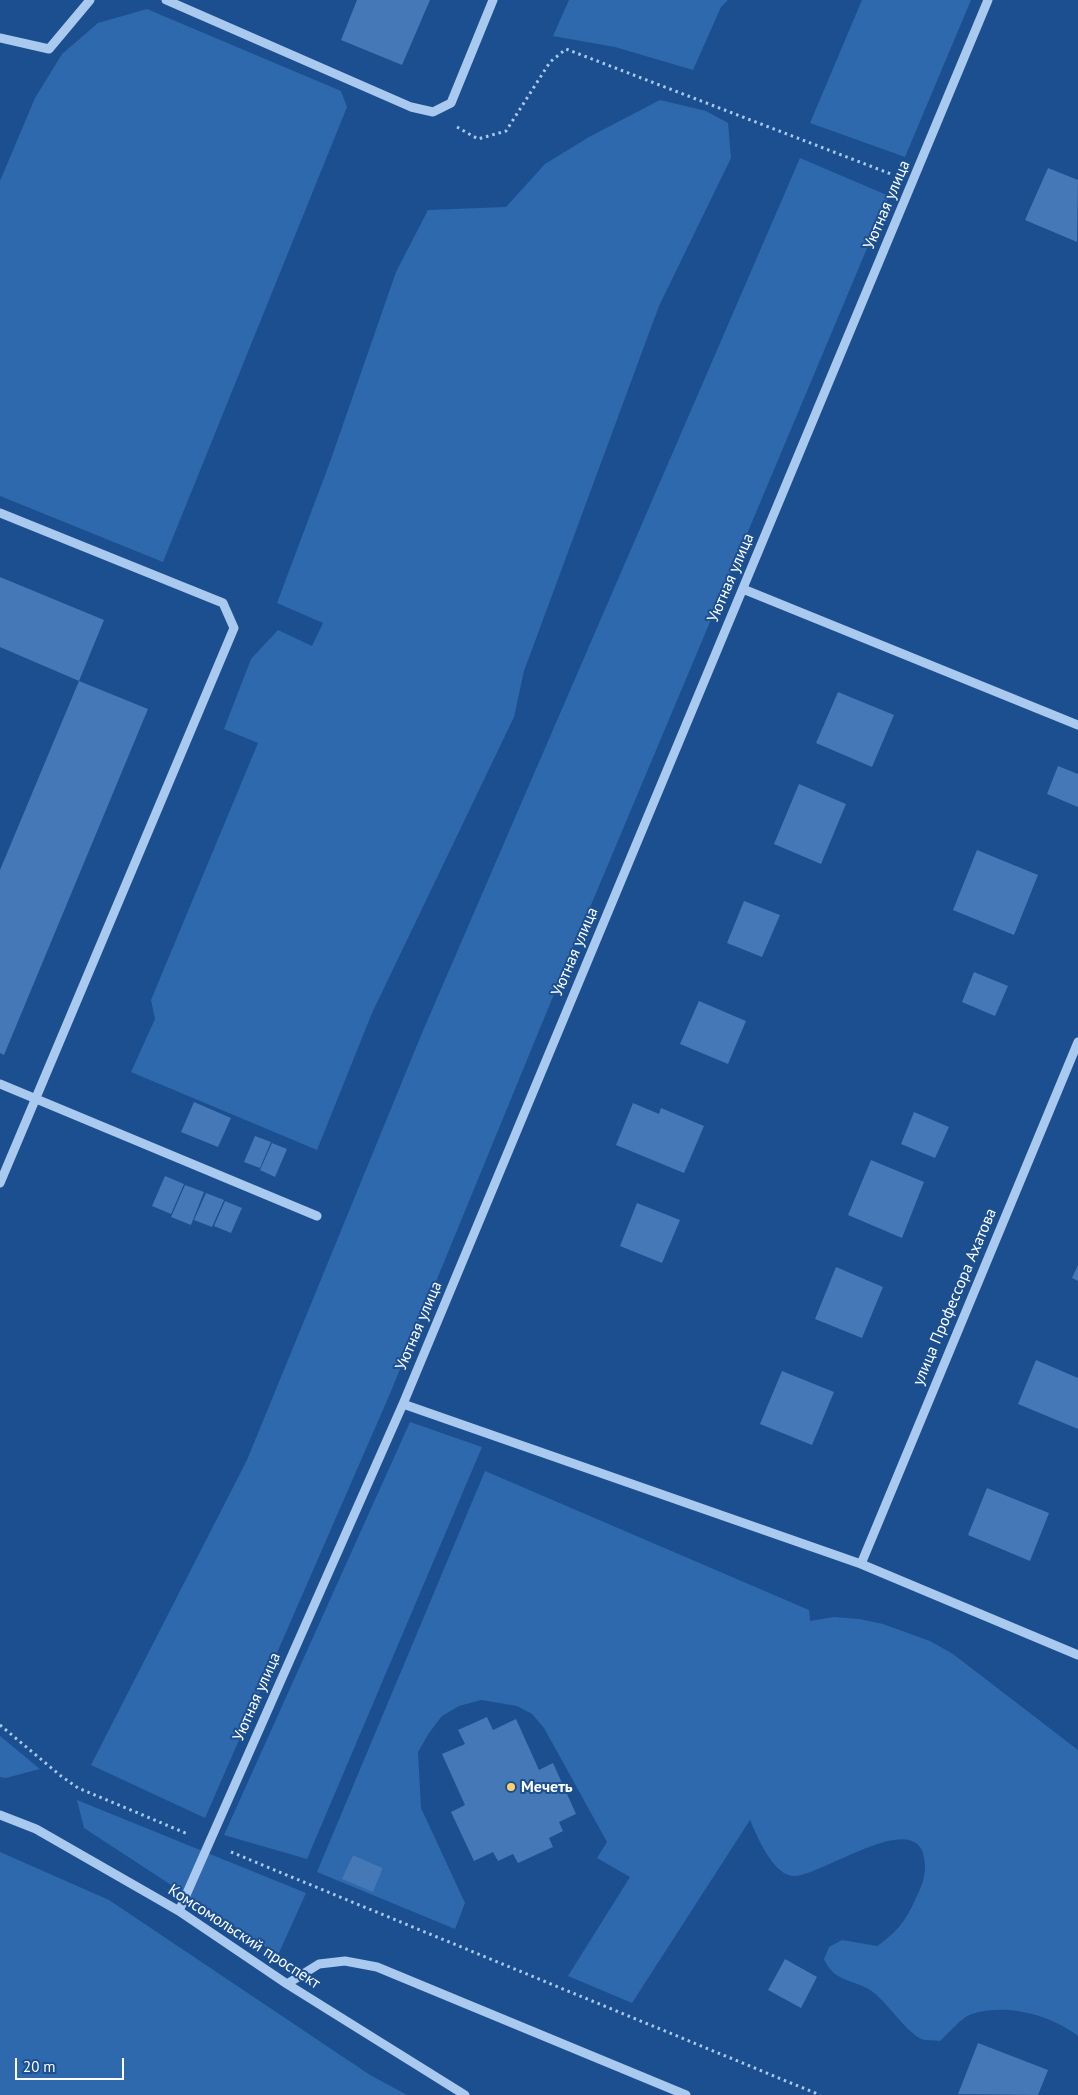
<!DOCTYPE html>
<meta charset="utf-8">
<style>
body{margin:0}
#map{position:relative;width:1078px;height:2095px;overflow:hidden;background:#1b4f8f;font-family:"PT Sans",sans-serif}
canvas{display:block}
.scale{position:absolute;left:15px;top:2058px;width:109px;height:22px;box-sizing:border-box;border:2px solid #fff;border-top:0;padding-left:6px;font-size:15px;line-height:18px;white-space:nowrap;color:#fff;-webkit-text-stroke:4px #1b4f8f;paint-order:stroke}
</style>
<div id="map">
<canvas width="1078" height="2095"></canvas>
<div class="scale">20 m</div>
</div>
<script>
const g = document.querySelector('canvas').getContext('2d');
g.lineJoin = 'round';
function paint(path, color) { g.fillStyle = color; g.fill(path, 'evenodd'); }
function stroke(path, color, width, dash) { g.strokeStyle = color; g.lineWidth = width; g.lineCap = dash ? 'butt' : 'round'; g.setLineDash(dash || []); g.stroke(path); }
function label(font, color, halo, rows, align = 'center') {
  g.font = font + ' "PT Sans",sans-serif'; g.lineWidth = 4; g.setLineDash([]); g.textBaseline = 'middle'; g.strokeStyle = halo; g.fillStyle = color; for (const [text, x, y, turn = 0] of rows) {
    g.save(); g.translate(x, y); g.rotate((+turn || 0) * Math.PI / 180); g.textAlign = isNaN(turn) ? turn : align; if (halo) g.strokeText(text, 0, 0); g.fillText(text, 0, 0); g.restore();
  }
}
paint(new Path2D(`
 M569 0H728L721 7 693 70 615 47 553 36Z
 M862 0H971L905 157 810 123Z
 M147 9 341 91 347 107 163 562 0 496V181L35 98 62 54 98 23Z
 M660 100 706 111 728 123 731 158 659 306 524 671 514 717 372 1013 317 1150 131 1072 155 1019 151 1000 258 743 224 729 251 659 278 630 312 646 323 623 277 603 330 462 396 272 428 210 506 207 545 164 589 137Z
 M800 158 889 196 575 943 389 1396 205 1818 91 1765 247 1460 422 1033Z
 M410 1422 482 1447 307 1859 224 1835Z
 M485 1471 809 1610 810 1621 834 1617 859 1619 883 1624 930 1641 953 1654 1078 1750V2036C1050 2015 1007 2003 972 2014 963 2016 948 2034 940 2041 934 2040 926 2041 921 2039 902 2028 887 2001 870 1990 852 1979 834 1982 824 1959L829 1947 842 1940 877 1946C897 1932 905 1922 915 1900 923 1884 928 1871 923 1853 909 1811 817 1879 792 1876 772 1873 757 1836 750 1820L632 2003 568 1976 630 1877 597 1858 607 1842 544 1728 532 1714 517 1706 481 1700 459 1706 442 1716 429 1733 418 1752 421 1808 465 1903 455 1929 317 1872ZM353 1855 383 1868 373 1891 343 1879Z
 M0 1736 40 1769 6 1778 0 1777Z
 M77 1800 306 1893 278 1955 84 1828Z
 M0 1852 109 1900 370 2075 407 2095H0Z`), '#2e69ad');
paint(new Path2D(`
 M357 0H430L402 65 341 40Z
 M1048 168 1078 180 1077 242 1025 220Z
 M0 577 104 620 79 681 0 647Z
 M79 681 148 709 4 1055 0 1053V870Z
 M838 692 894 715 872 767 816 743Z
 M1058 766 1078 774V807L1047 794Z
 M799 784 846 804 821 864 774 844Z
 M977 850 1038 875 1014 935 953 910Z
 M744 901 780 915 762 957 727 943Z
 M974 972 1008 986 995 1016 962 1002Z
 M699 1001 746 1021 728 1064 680 1044Z
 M194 1102 231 1118 218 1147 181 1132Z
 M633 1103 659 1114 661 1108 704 1126 684 1173 616 1145Z
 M914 1112 949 1127 935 1158 901 1144Z
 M255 1136 271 1142 260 1168 244 1162Z
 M272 1143 287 1149 275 1177 260 1170Z
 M871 1160 924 1182 902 1238 848 1215Z
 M165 1176 184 1184 171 1214 152 1206Z
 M185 1185 204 1192 191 1225 171 1217Z
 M206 1193 224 1200 212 1227 194 1220Z
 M225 1201 242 1208 231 1233 214 1226Z
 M637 1203 680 1220 662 1263 620 1246Z
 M1078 1265V1281L1072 1278Z
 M836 1267 883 1287 862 1338 815 1319Z
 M1036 1360 1078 1378V1429L1018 1404Z
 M782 1371 834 1392 812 1445 760 1424Z
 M987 1488 1049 1513 1030 1561 968 1535Z
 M487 1717 493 1730 516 1719 539 1770 553 1763 576 1814 559 1822 563 1831 549 1838 553 1847 518 1863 513 1854 498 1861 493 1852 474 1861 451 1812 465 1805 442 1754 465 1744 458 1730Z
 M353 1855 383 1868 373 1892 342 1879Z
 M785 1959 817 1977 801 2008 768 1990Z
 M978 2043 1048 2070 1038 2095 958 2094Z`), '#4478b7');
stroke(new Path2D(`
 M457 127 478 139 506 131 550 62 566 49 891 174
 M0 1725 61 1776 78 1788 188 1834
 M231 1852 820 2095`), '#a9c9ee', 3, [2.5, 4]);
stroke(new Path2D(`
 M166 0 411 107 433 112 451 103 493 0
 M0 38 49 49 90 0
 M0 513 223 603 234 628 0 1183
 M743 589 1078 725
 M0 1084 317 1216
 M403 1404 861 1564 1078 1655
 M861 1564 1078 1042
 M0 1815 36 1829 179 1911 287 1984 465 2095
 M179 1911 403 1404 988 0
 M287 1984 319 1964 345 1961 377 1967 686 2095`), '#a9c9ee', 9);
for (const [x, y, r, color] of [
 [511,1787,5,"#ffd166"]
]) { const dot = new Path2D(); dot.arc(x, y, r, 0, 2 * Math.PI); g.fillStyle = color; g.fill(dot); stroke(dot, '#1b4f8f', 2); }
label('16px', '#fff', '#1b4f8f', [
 ["Уютная улица",887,205,-67],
 ["Уютная улица",731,578,-67],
 ["Уютная улица",575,952,-67],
 ["улица Профессора Ахатова",955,1297,-67],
 ["Уютная улица",419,1326,-67],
 ["Уютная улица",257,1697,-66],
 ["Комсомольский проспект",244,1937,33]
]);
label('bold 16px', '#fff', '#1b4f8f', [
 ["Мечеть",521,1787]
], 'left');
</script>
